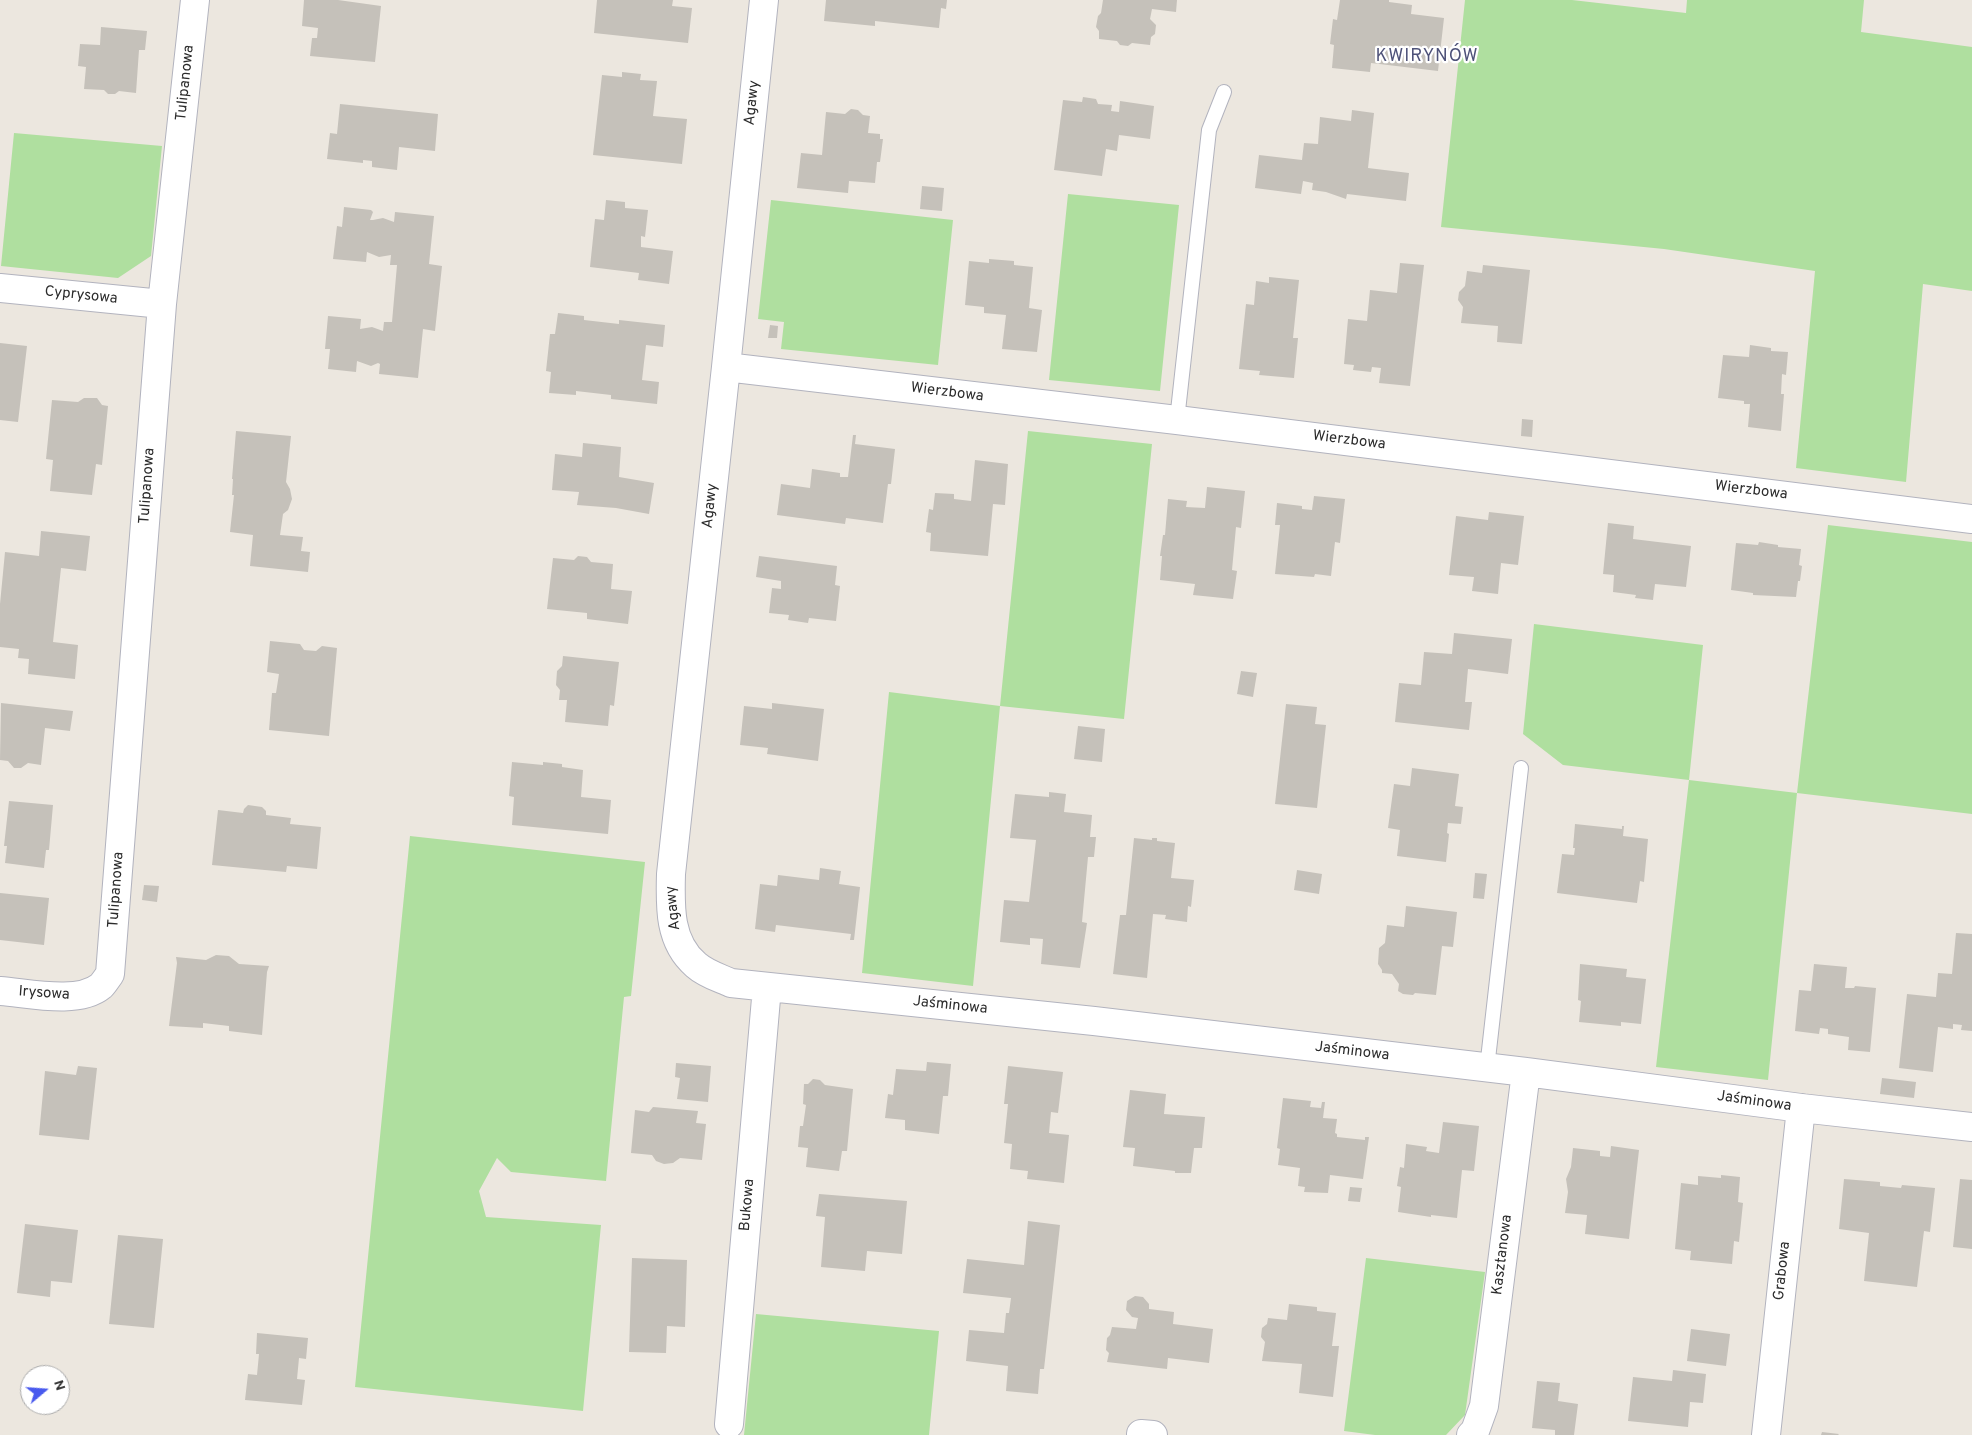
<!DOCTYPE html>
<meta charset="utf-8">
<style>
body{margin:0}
#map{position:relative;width:1972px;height:1435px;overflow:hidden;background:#ece7df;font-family:Overpass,sans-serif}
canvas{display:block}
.north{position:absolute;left:20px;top:1365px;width:50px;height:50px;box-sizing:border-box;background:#fff;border:1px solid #aaa;border-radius:50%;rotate:72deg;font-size:14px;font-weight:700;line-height:20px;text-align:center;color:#2b2b2b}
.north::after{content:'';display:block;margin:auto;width:18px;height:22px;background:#495aee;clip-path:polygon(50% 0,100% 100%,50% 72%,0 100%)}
</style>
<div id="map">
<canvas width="1972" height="1435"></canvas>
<div class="north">N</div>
</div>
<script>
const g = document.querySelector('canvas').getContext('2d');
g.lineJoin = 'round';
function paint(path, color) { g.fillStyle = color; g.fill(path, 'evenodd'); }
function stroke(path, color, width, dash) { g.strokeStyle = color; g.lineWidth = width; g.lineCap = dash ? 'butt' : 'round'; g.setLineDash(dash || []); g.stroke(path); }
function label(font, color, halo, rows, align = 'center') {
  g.font = font + ' Overpass,sans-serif'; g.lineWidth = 4.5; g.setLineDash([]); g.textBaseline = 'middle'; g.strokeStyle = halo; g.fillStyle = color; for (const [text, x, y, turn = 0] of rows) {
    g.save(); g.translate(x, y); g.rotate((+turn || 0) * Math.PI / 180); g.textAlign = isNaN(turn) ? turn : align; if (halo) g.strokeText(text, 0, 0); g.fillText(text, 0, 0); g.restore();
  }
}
paint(new Path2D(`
 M1465 0H1572L1686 13 1687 0H1864L1861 32 1972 47V291L1923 284 1906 482 1796 468 1815 271 1664 249 1441 227Z
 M14 133 162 146 151 256 118 278 1 266Z
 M1068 194 1179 205 1160 391 1049 380Z
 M771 200 953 220 938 365 781 349 784 322 758 319Z
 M1028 431 1152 444 1124 719 1000 706 973 986 862 973 889 692 1000 706Z
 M1828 525 1972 542V814L1797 793 1768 1080 1656 1067 1689 780 1563 765 1523 734 1534 624 1703 645 1689 780 1797 793Z
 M410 836 645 862 631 996 624 997 606 1181 511 1172 497 1158 479 1191 486 1217 601 1225 583 1411 355 1387Z
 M1366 1258 1485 1272 1465 1415 1446 1435H1375L1344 1431Z
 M756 1314 939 1331 929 1435H744Z`), '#afdf9f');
paint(new Path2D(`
 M304 0H338L381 6 375 62 310 56 312 38H317L318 28 302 26Z
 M597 0H673L672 6 692 8 688 43 594 33Z
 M826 0H947L946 9 941 8 939 28 875 21V26L824 21Z
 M1103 0H1177L1176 12 1152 9 1150 19 1156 25 1155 34 1151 37 1150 45 1132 43 1128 46 1120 45 1117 41 1099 39V31L1096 27 1098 16 1101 13Z
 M1340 0H1389V2L1412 5 1411 14 1444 18 1438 71 1371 63 1370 72 1332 68 1334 45 1330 44 1333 19 1337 20Z
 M101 27 147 31 145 50H139L136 93 119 91 115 94H108L104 90 84 89 86 67 78 66 80 44 100 45Z
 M622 72 641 74 640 80 657 81 653 116 687 119 682 164 593 155 602 75 622 77Z
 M1083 97 1096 99 1098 104 1112 105 1111 111 1119 112 1120 101 1154 106 1150 139 1119 135 1117 151 1106 149 1102 176 1054 170 1063 100 1082 102Z
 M340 104 438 114 435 151 399 147 397 170 372 167V161L363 160V163L327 159 330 133 337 134Z
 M851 109 858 110 863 115 870 116 868 133 880 134V139H883L880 162H877L875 183 849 181 848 193 797 188 801 153 822 155 826 112 845 114Z
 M1352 110 1374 113 1368 168 1409 173 1406 201 1347 194 1346 199 1326 192 1312 190 1313 183 1303 181 1301 194 1255 188 1259 155 1302 160 1304 143 1318 144 1320 117 1351 121Z
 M922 186 944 188 942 211 920 209Z
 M606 200 625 202V208L648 210 645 237 641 236V247L673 251 669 284 638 280 639 273 590 267 595 219 604 220Z
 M344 207 371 210 373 212 370 220H373L383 218 394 222 395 212 434 216 429 264 442 266 435 331 423 329 418 378 379 374 380 364 378 363 371 366 357 361 356 372 328 369 330 349H325L328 316 361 319 360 329 372 327 383 331 384 322H392L397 265H390L391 255 379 257 367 252 366 262 333 259 337 226 342 227Z
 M989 259 1014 261V265L1033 267 1029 308 1042 310 1037 352 1002 349 1006 315 984 313V307L965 305 969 261 989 263Z
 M1400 263 1424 265 1410 386 1379 383 1381 368 1372 367 1371 372 1353 370 1354 365 1344 364 1348 319 1367 321 1370 290 1397 293Z
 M1483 265 1530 270 1522 344 1497 342 1498 326 1461 323 1463 307 1458 300 1459 292 1465 286 1467 271 1482 273Z
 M1269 277 1299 280 1293 338H1298L1294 378 1259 375 1260 371 1239 369 1246 304 1254 305 1256 281 1269 283Z
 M558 313 584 316V320L619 324V320L665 325 663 347 646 345 642 380 659 382 657 404 611 399V395L576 391V395L549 393 551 372 546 371 550 334H555Z
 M770 325 778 326 777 338H768Z
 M0 343 27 346 18 422 0 420Z
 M1750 345 1771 348V351L1788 352 1786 375 1782 374 1781 394H1784L1781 431 1748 427 1750 404H1744V401L1718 398 1723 355 1749 357Z
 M84 398H97L102 405 108 406 102 465 96 464 92 495 50 491 53 460 46 459 52 400 78 402Z
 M1522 419 1533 420 1532 437 1521 436Z
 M236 431 291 436 286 482 290 489 292 499 288 510 283 514 280 535 303 537 301 551 310 552 308 572 250 566 253 535 230 532 234 495H232L233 479H232Z
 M853 435H856L855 444 895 449 891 484H888L883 523 846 518 845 524 777 515 781 484 810 488 812 469 840 473V477H848Z
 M583 443 621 447 619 477 654 483 649 514 616 508 577 505 579 492 552 490 555 454 582 457Z
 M975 460 1008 464 1005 505 993 504 988 556 930 551 931 533 926 532 929 509 933 510 935 493 954 494V499L971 501Z
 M1207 487 1245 491 1241 528 1236 527 1232 570 1237 571 1233 599 1193 595 1195 584 1160 580 1162 556H1160L1163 535H1165L1168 499 1187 501 1186 507 1205 508Z
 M1314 496 1345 499 1340 543 1335 542 1331 576 1315 574 1314 577 1275 574 1280 525H1275L1277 503 1302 506V509L1312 510Z
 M1489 512 1524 516 1518 565 1501 563 1498 594 1472 591 1474 577 1449 575 1456 516 1488 520Z
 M1608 523 1634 526 1633 539 1691 546 1686 587 1655 584 1653 600 1635 598 1636 595 1613 592 1614 575 1603 574Z
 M41 531 90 536 86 571 61 568 53 642 78 645 75 679 28 674 29 659 18 658 19 649 0 647V604L5 552 39 556Z
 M1759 542 1778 545V547L1801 549 1799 565 1802 566 1800 581H1798L1796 597 1753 595V593L1731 590 1736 543 1758 545Z
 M578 556 587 557 591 562 613 564 611 589 632 591 628 624 587 619V613L547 609 553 558 574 560Z
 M759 556 837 566 835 585 840 586 836 621 809 618 808 623 788 620 789 615 769 613 772 588 781 589V581L756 577Z
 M1454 633 1512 639 1508 674 1468 669 1465 702H1472L1469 730 1395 722 1399 683 1421 685 1424 652 1452 654Z
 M270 641 300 644 304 650 316 651 322 646 337 648 329 736 269 730 272 693H276L279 674 267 672Z
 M563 656 619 662 614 706 610 705 608 726 565 722 567 700H559L560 690 556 685 557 671 562 666Z
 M1241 671 1257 673 1253 697 1237 694Z
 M1 703 73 711 70 731 45 728 41 765 28 763 21 768H14L8 761 0 760Z
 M772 703 824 709 818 761 767 754 768 748 740 745 744 706 772 709Z
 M1286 704 1317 707 1315 724 1326 725 1317 808 1275 804Z
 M1078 726 1105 729 1102 762 1074 759Z
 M512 762 543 765V762L562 764V767L583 770 581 797 611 800 608 834 512 825 514 797 509 796Z
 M1412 768 1459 774 1455 806 1463 807 1461 824 1448 823 1447 833 1449 834 1446 862 1397 856 1400 830 1388 828 1394 784 1410 786Z
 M1049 792 1066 794 1064 812 1092 815 1090 837H1096L1094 857H1088L1082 922 1087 923 1080 968 1041 964 1043 939 1030 938V945L1000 942 1004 900 1029 902 1036 840 1010 838 1015 794 1049 797Z
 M9 801 53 805 49 850H46L44 868 5 863 7 846H4Z
 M248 805 262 807 266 811V815L291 818 290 824 321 827 317 869 287 866 286 872 212 865 218 810 243 813 244 809Z
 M1575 824 1622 829V826H1624L1623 836 1648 839 1644 882 1640 881 1637 903 1557 893 1562 854 1574 855 1575 848H1573Z
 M1134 838 1152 840V838H1157V841L1175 843 1171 878 1194 880 1191 907 1188 906 1187 922 1165 919 1166 915 1153 914 1147 978 1113 974 1120 915H1126Z
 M820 868 841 871 839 884 860 887 854 940H850L851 934 776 925 775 932 755 929 760 884 777 886 778 875 819 880Z
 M1297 870 1322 874 1319 894 1294 890Z
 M1475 873 1487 874 1484 899 1473 898Z
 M144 885 159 886 157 902 142 900Z
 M0 893 49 898 44 945 0 940Z
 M1406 906 1457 912 1453 947 1442 946 1436 995 1415 993 1413 995 1403 994 1398 991 1399 984 1392 974 1382 973V970L1378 964 1379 948 1385 943 1387 925 1404 927Z
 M1956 933 1972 934V1031L1961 1030 1962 1025 1953 1024V1029L1938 1027 1933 1072 1899 1068 1907 994 1936 997 1938 973 1952 974Z
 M216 955 229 956 239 964 269 966 267 972 262 1035 229 1031V1026L203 1023V1028L169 1026 177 963 176 957 206 960Z
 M1580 964 1627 969 1626 977 1646 979 1641 1024 1621 1022V1026L1579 1022 1581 1001 1578 1000Z
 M1814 964 1847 967 1845 988H1854L1855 986 1876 988 1870 1052 1848 1050 1849 1037 1828 1034V1029L1820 1028 1819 1034 1795 1031 1799 990 1811 991Z
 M927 1062 951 1064 948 1096H943L939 1134 905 1130V1120L885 1118 888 1094 893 1095 896 1069 926 1071Z
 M676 1063 711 1066 708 1102 677 1099 680 1078 675 1077Z
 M78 1066 97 1068 89 1140 39 1135 45 1071 76 1075Z
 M1008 1066 1063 1072 1058 1113 1051 1112 1049 1133 1069 1135 1064 1183 1027 1179 1028 1171 1010 1169 1012 1144 1004 1143 1008 1104H1004Z
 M1882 1078 1916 1082 1914 1098 1880 1094Z
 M813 1079 820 1080 825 1085 853 1089 847 1151H842L839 1171 806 1167 808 1148 798 1147 800 1126H803L806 1105 803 1104 804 1084H808Z
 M1130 1090 1166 1094 1164 1114 1205 1117 1202 1148H1194L1191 1173H1175V1171L1133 1166 1135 1148 1123 1147Z
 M1283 1098 1311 1101 1310 1107 1321 1108 1322 1102H1325L1323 1118 1337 1119 1335 1133 1337 1134V1137L1365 1140V1137H1369L1363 1179 1330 1175 1328 1193 1304 1192 1305 1187 1298 1186 1300 1168 1278 1165 1280 1149 1277 1148Z
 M653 1107 698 1111 696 1123 706 1124 702 1160 680 1158 673 1163 664 1164 656 1161 652 1155 631 1153 635 1110 649 1112Z
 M1443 1122 1479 1126 1474 1171 1462 1170 1457 1218 1431 1215V1217L1398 1212 1401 1187 1397 1186 1400 1167 1404 1168 1406 1144 1427 1147 1426 1151 1439 1153Z
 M1611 1146 1639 1150 1629 1239 1585 1234 1587 1215 1565 1213 1568 1192 1566 1179 1571 1167 1573 1148 1600 1151V1156L1610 1157Z
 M1721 1175 1740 1177 1738 1202 1743 1203 1739 1242 1734 1241 1732 1264 1690 1260 1691 1251 1675 1249 1681 1183 1698 1185V1176L1721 1178Z
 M1844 1179 1880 1182V1186L1901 1188 1902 1185 1935 1188 1930 1232 1924 1231 1917 1287 1864 1281 1869 1233 1839 1229Z
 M1960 1179 1972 1180V1249L1953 1247Z
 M1350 1187 1362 1188 1360 1202 1348 1201Z
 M819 1194 907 1201 902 1254 867 1251 865 1271 821 1267 825 1217 816 1216Z
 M1028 1221 1060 1225 1044 1369H1040L1038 1394 1006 1391 1008 1366 966 1361 969 1330 1004 1333 1006 1313H1009L1011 1298 963 1293 967 1259 1024 1265Z
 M25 1224 78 1230 72 1283 51 1281 50 1297 17 1293Z
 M118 1235 163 1239 154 1328 109 1324Z
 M632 1258 687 1260 685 1327 667 1326 666 1353 629 1352Z
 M1135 1296 1143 1297 1149 1304V1309L1174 1312 1173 1324 1213 1329 1209 1363 1168 1358 1167 1369 1107 1362 1109 1353 1106 1350 1107 1338 1110 1335 1112 1327 1136 1329 1138 1318 1132 1317 1126 1310 1127 1301Z
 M1289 1304 1317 1307V1311L1336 1313 1332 1346H1339L1333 1397 1299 1393 1302 1364 1262 1361 1265 1342 1261 1337 1262 1328 1267 1324 1268 1318 1287 1320Z
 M1691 1329 1730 1334 1726 1366 1687 1361Z
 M257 1333 308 1338 306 1359 299 1358 297 1379 305 1380 302 1405 245 1400 248 1374 257 1375 259 1354H256Z
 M1673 1370 1706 1374 1703 1403 1690 1402 1688 1427 1628 1421 1633 1377 1672 1381Z
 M1537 1381 1560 1383 1558 1401 1578 1404 1574 1435H1555V1430L1532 1428Z
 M1822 1432 1839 1434 1838 1435H1821Z`), '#c5c1ba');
const service = new Path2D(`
 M1177 420 1209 130 1224 92
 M1487 1068 1521 768`);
const minor = new Path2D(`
 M764 0 726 367 671 874C670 907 669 942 696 965 706 974 720 978 731 983L1094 1021 1526 1072 1801 1108 1972 1127
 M0 288 162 304
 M726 367 1177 420 1972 519
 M0 991C28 993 78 1005 101 986 104 983 107 978 110 974L162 304 195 0
 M729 1424 767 987
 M1141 1434 1153 1435
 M1471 1435 1475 1431 1484 1406 1526 1072
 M1766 1435 1801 1108`);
stroke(service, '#b2b3be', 16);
stroke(minor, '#b2b3be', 30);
stroke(service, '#fff', 14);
stroke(minor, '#fff', 28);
label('15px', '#2b2b2b', '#fff', [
 ["Tulipanowa",186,83,-84],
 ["Agawy",753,103,-84],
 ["Cyprysowa",81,296,6],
 ["Wierzbowa",947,393,7],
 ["Wierzbowa",1349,441,7],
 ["Tulipanowa",148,486,-86],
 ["Wierzbowa",1751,491,7],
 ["Agawy",711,506,-84],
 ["Tulipanowa",117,890,-86],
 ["Agawy",674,908,-96],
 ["Irysowa",44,994,4],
 ["Jaśminowa",950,1006,6],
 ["Jaśminowa",1352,1052,7],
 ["Jaśminowa",1754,1102,8],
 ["Bukowa",748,1205,-85],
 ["Kasztanowa",1503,1255,-83],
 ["Grabowa",1783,1271,-84]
]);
g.letterSpacing = '1px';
label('18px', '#4e5279', '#fff', [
 ["KWIRYNÓW",1427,57]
]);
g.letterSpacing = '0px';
</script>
